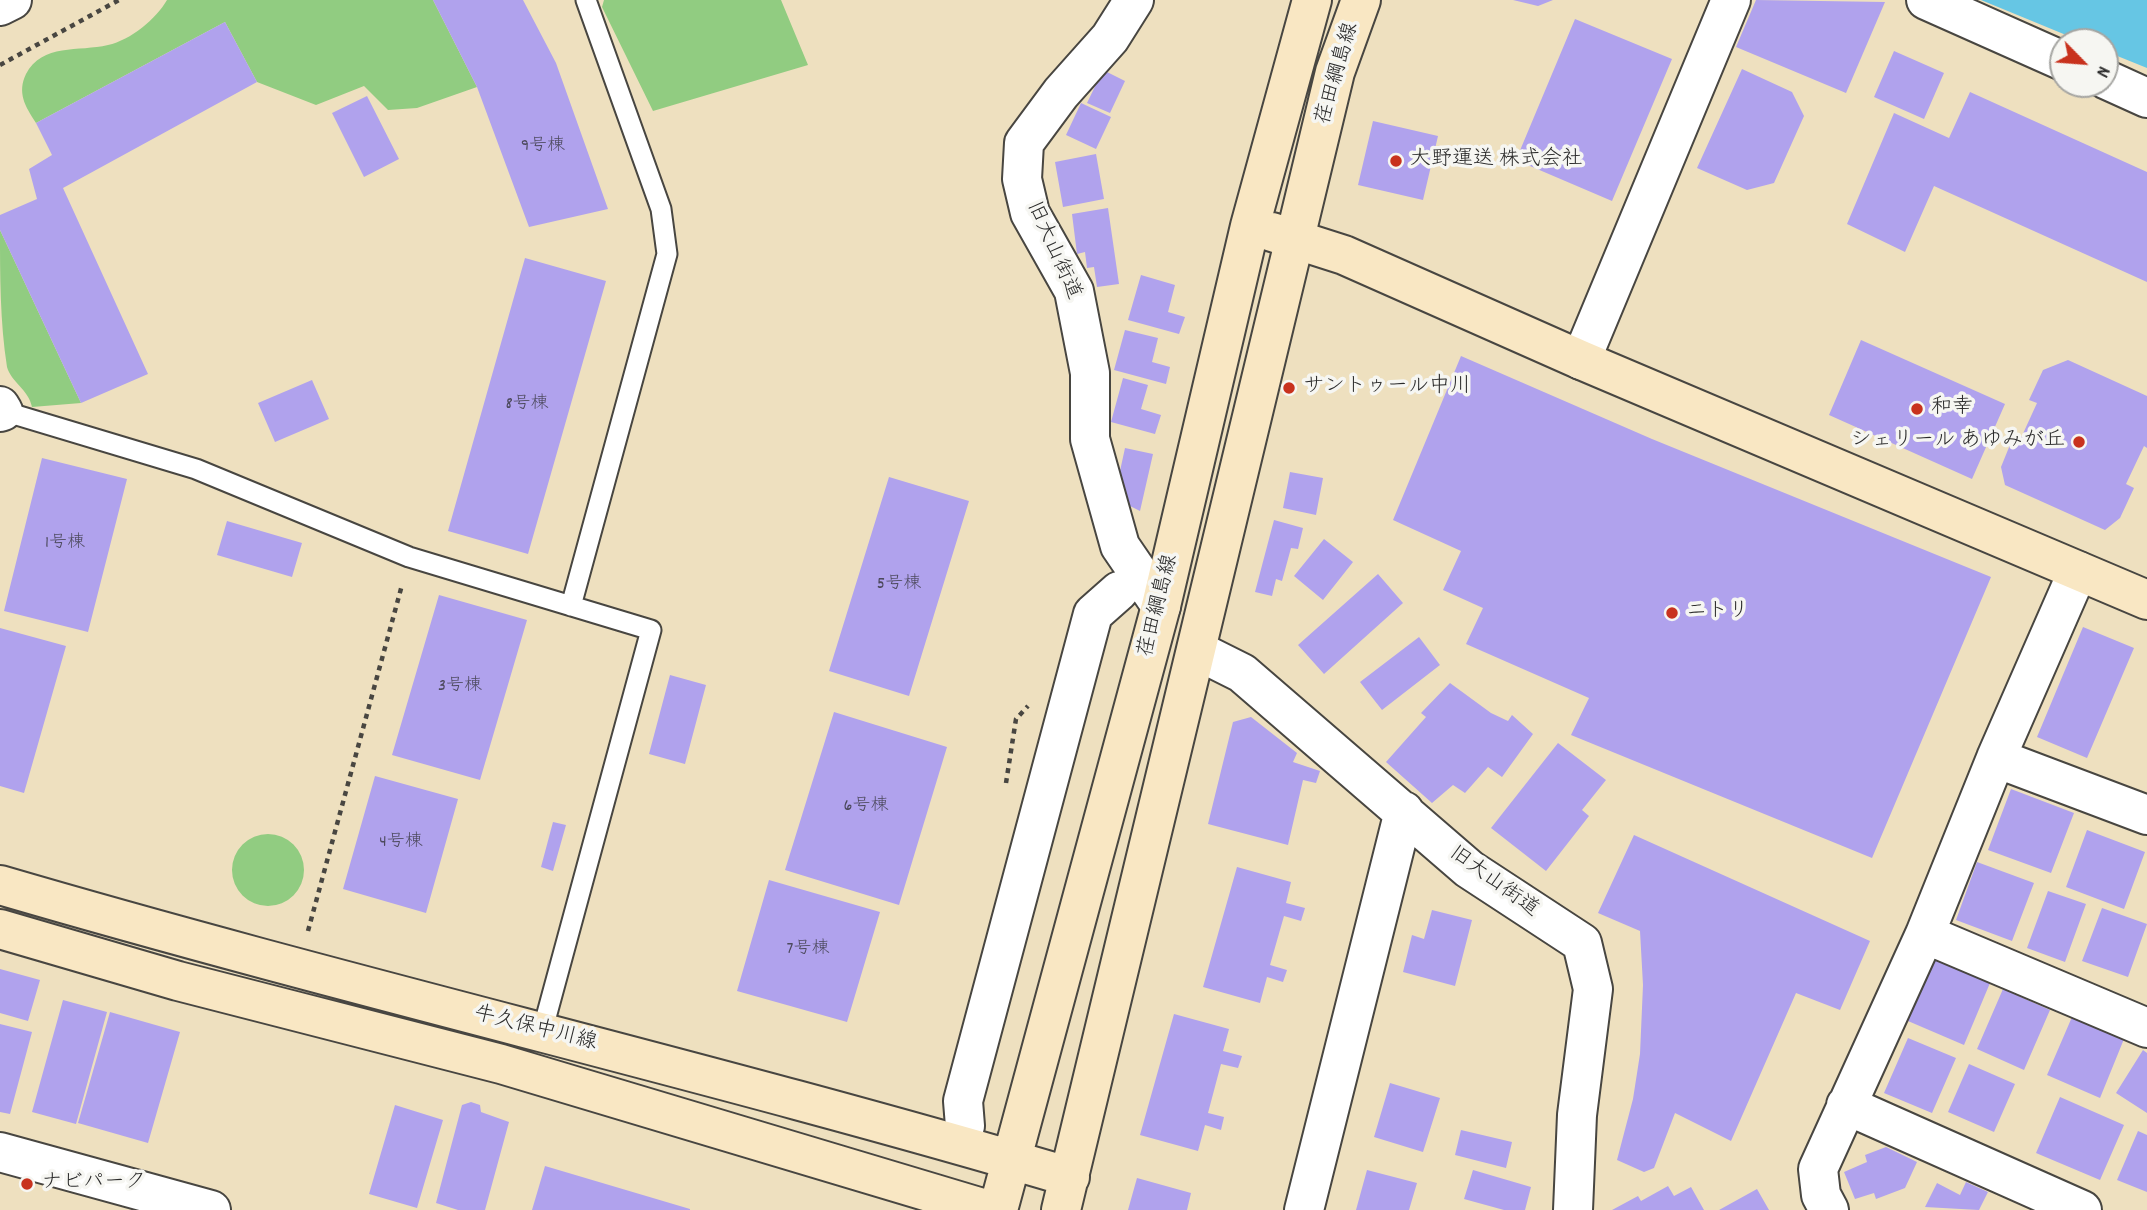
<!DOCTYPE html>
<meta charset="utf-8">
<style>
body{margin:0}
#map{position:relative;width:2147px;height:1210px;overflow:hidden;background:#eee0bf;font-family:Dekko,sans-serif}
canvas{display:block}
.north{position:absolute;left:2049px;top:28px;width:70px;height:70px;box-sizing:border-box;background:#f6f6f2;border:2px solid #a5a5a2;border-radius:50%;rotate:115deg;font-size:19px;font-weight:700;line-height:28px;text-align:center;color:#2b2b2b}
.north::after{content:'';display:block;margin:auto;width:24px;height:32px;background:#c8321e;clip-path:polygon(50% 0,100% 100%,50% 72%,0 100%)}
</style>
<div id="map">
<canvas width="2147" height="1210"></canvas>
<div class="north">N</div>
</div>
<script>
const g = document.querySelector('canvas').getContext('2d');
g.lineJoin = 'round';
function paint(path, color) { g.fillStyle = color; g.fill(path, 'evenodd'); }
function stroke(path, color, width, dash) { g.strokeStyle = color; g.lineWidth = width; g.lineCap = dash ? 'butt' : 'round'; g.setLineDash(dash || []); g.stroke(path); }
function label(font, color, halo, rows, align = 'center') {
  g.font = font + ' Dekko,"Klee One",sans-serif'; g.lineWidth = 7; g.setLineDash([]); g.textBaseline = 'middle'; g.strokeStyle = halo; g.fillStyle = color; for (const [text, x, y, turn = 0] of rows) {
    g.save(); g.translate(x, y); g.rotate((+turn || 0) * Math.PI / 180); g.textAlign = isNaN(turn) ? turn : align; if (halo) g.strokeText(text, 0, 0); g.fillText(text, 0, 0); g.restore();
  }
}
paint(new Path2D(`
 M167 0H433L477 87 417 108 388 110 364 86 316 105 257 82 225 22 36 123C25 106 17 93 26 74 42 43 79 52 108 45 131 40 156 19 167 0Z
 M604 0H781L808 65 653 111 602 7Z
 M0 230 81 403 32 407C29 390 11 382 7 367 0 322 0 275 0 230Z
 M232 870a36 36 0 1 1 72 0a36 36 0 1 1-72 0Z`), '#91cc81');
paint(new Path2D(`
 M1981 0H2147V68L2105 51V42H2083Z`), '#66c6e4');
paint(new Path2D(`
 M433 0H523L556 63 608 209 529 227 477 87Z
 M1513 0H1553L1538 6Z
 M1756 0 1885 2 1846 93 1736 47Z
 M1575 19 1672 59 1612 201 1516 160Z
 M225 22 257 82 63 188 148 374 81 403 0 230V215L37 199 29 169 52 155 36 123Z
 M1894 51 1944 73 1924 119 1874 97Z
 M1742 69 1792 92 1804 116 1774 183 1747 190 1697 168Z
 M1103 70 1125 81 1110 113 1087 103Z
 M1970 92 2147 172V282L1934 186 1905 252 1847 224 1894 113 1949 138Z
 M367 96 399 159 364 177 332 113Z
 M1081 103 1111 117 1096 149 1066 135Z
 M1373 121 1438 136 1423 200 1358 185Z
 M1096 154 1104 199 1063 207 1055 162Z
 M1108 208 1119 284 1097 287 1094 267 1087 268 1085 252 1077 254 1072 214Z
 M525 258 606 281 528 554 448 531Z
 M1141 275 1175 285 1168 312 1185 317 1179 334 1128 320Z
 M1125 330 1158 338 1152 362 1170 367 1166 384 1114 370Z
 M1861 340 2005 404 1972 479 1829 415Z
 M1461 356 1652 439 1991 577 1872 858 1571 735 1589 698 1466 644 1483 608 1443 590 1461 551 1393 520Z
 M2068 360 2147 396V448L2144 446 2126 484 2134 488 2120 518 2105 530 2005 485 2001 467 2014 435 2021 438 2037 403 2029 400 2043 370Z
 M1123 378 1148 385 1141 409 1161 415 1155 434 1111 422Z
 M312 380 329 419 275 442 258 403Z
 M1125 448 1153 454 1140 511 1130 506 1120 471Z
 M42 458 127 479 88 632 4 611Z
 M1290 472 1323 478 1316 515 1283 508Z
 M889 477 969 501 909 696 829 671Z
 M1274 520 1303 528 1298 549 1291 548 1282 581 1276 579 1272 596 1255 592Z
 M227 521 302 543 292 577 217 555Z
 M1324 539 1353 562 1323 600 1294 576Z
 M1378 574 1403 603 1324 674 1298 645Z
 M439 595 527 620 480 780 392 755Z
 M2083 627 2134 648 2087 758 2037 737Z
 M0 628 66 646 24 793 0 786Z
 M1419 637 1440 665 1382 710 1360 682Z
 M670 675 706 685 685 764 649 754Z
 M1450 683 1491 713 1508 721 1512 715 1533 734 1502 777 1488 767 1465 793 1453 785 1432 803 1386 762 1426 717 1421 713Z
 M834 712 947 747 899 905 785 870Z
 M1251 717 1297 753 1293 762 1320 771 1316 783 1303 780 1288 845 1208 824 1233 722Z
 M1558 743 1606 780 1582 810 1589 816 1546 871 1491 828Z
 M375 776 458 799 426 913 343 889Z
 M2011 789 2074 813 2051 873 1988 850Z
 M553 822 566 825 553 871 541 867Z
 M2087 830 2145 852 2124 909 2066 887Z
 M1634 835 1870 941 1840 1010 1796 993 1731 1141 1675 1113 1654 1168 1644 1172 1617 1160 1633 1099 1640 1054 1643 985 1640 931 1598 913Z
 M1977 862 2034 883 2012 941 1956 920Z
 M1237 867 1291 882 1286 903 1305 908 1301 921 1284 916 1270 965 1287 970 1283 982 1267 977 1260 1003 1203 987Z
 M769 880 880 912 847 1022 737 991Z
 M2048 891 2086 904 2065 962 2027 948Z
 M2102 908 2147 924 2128 977 2082 961Z
 M1432 910 1472 920 1455 986 1403 972 1412 935 1424 939Z
 M1935 960 1990 983 1964 1045 1908 1021Z
 M0 969 40 980 28 1021 0 1013Z
 M2003 989 2050 1010 2024 1070 1977 1049Z
 M63 1000 107 1012 76 1124 32 1112Z
 M110 1012 180 1032 148 1143 78 1123Z
 M1174 1014 1229 1029 1223 1051 1242 1056 1238 1068 1221 1064 1208 1113 1224 1117 1221 1130 1205 1125 1198 1151 1140 1135Z
 M2072 1017 2124 1039 2100 1098 2047 1075Z
 M0 1024 32 1032 10 1114 0 1112Z
 M1908 1038 1956 1058 1932 1113 1884 1093Z
 M2143 1050 2147 1053V1113L2116 1093Z
 M1969 1064 2015 1084 1994 1132 1948 1112Z
 M1390 1083 1440 1098 1423 1152 1374 1137Z
 M2060 1097 2124 1125 2100 1180 2036 1153Z
 M471 1102 480 1105 481 1112 509 1122 485 1210H458L436 1203 462 1105Z
 M395 1105 443 1120 417 1208 369 1194Z
 M1461 1130 1512 1142 1506 1168 1455 1155Z
 M2138 1131 2147 1135V1192L2117 1180Z
 M1886 1147 1917 1162 1905 1188 1876 1199 1874 1193 1855 1199 1844 1172 1867 1162 1865 1155Z
 M545 1166 690 1209V1210H532Z
 M1367 1170 1417 1183 1409 1210H1356Z
 M1473 1170 1531 1187 1525 1210H1504L1464 1199Z
 M1137 1178 1191 1193 1187 1210H1128Z
 M1966 1182 1988 1192 1979 1210 1925 1207 1937 1183 1960 1195Z
 M1668 1186 1674 1196 1691 1187 1704 1210H1612L1638 1196 1641 1201Z
 M1757 1189 1769 1210H1719Z`), '#b0a2ed');
const lane = new Path2D(`
 M3 411 196 469 409 557 651 630 542 1032
 M571 606 667 254 661 209 586 0`);
const street = new Path2D(`
 M1134 0 1110 38 1061 93 1024 143 1022 179 1030 213 1074 291 1090 373V439L1120 546 1161 606
 M1926 0 2063 61
 M0 6 12 0
 M2105 79 2147 98
 M1581 360 1731 0
 M0 406 3 411 0 412
 M1198 651 1242 673 1469 869 1582 943 1593 989 1577 1115 1573 1210
 M1996 758 2147 815
 M1925 934 2147 1028
 M1846 1105 2082 1210
 M965 1126 963 1101 1093 614 1119 591
 M0 1152 211 1210
 M1304 1210 1404 811
 M1829 1210 1821 1195 1818 1169 1925 934 1996 758 2078 571`);
const secondary = new Path2D(`
 M1272 232 1344 255 1581 360 2147 600
 M0 885C355 989 715 1072 1070 1177
 M0 929 178 981 501 1064 989 1210
 M998 1210 1161 606 1250 226 1312 0
 M1061 1210 1335 72 1361 0`);
stroke(lane, '#484641', 23);
stroke(street, '#484641', 42);
stroke(secondary, '#484641', 42);
stroke(new Path2D(`
 M0 65 119 0
 M1006 783 1016 719 1028 706
 M308 931 402 585`), '#484641', 4.5, [5, 5]);
stroke(lane, '#fff', 19);
stroke(street, '#fff', 38);
stroke(secondary, '#f9e7c3', 38);
for (const [x, y, r, color] of [
 [1396,161,7,"#c8321e"],
 [1289,388,7,"#c8321e"],
 [1917,409,7,"#c8321e"],
 [2079,442,7,"#c8321e"],
 [1672,613,7,"#c8321e"],
 [27,1184,7,"#c8321e"]
]) { const dot = new Path2D(); dot.arc(x, y, r, 0, 2 * Math.PI); g.fillStyle = color; g.fill(dot); stroke(dot, '#f6f6f2', 2.5); }
label('18px', '#4c495c', null, [
 ["9号棟",543,148],
 ["8号棟",527,406],
 ["1号棟",65,545],
 ["5号棟",899,586],
 ["3号棟",460,688],
 ["6号棟",866,808],
 ["4号棟",401,844],
 ["7号棟",808,951]
]);
label('21px', '#2b2b2b', '#f6f6f2', [
 ["荏田綱島線",1339,74,-74],
 ["旧大山街道",1052,251,66],
 ["荏田綱島線",1160,606,-76],
 ["旧大山街道",1493,883,36],
 ["牛久保中川線",535,1030,14]
]);
label('21px', '#2b2b2b', '#f6f6f2', [
 ["大野運送 株式会社",1410,161],
 ["サントゥール中川",1303,388],
 ["和幸",1931,409],
 ["シェリール あゆみが丘",2065,442,"right"],
 ["ニトリ",1686,613],
 ["ナビパーク",41,1184]
], 'left');
</script>
